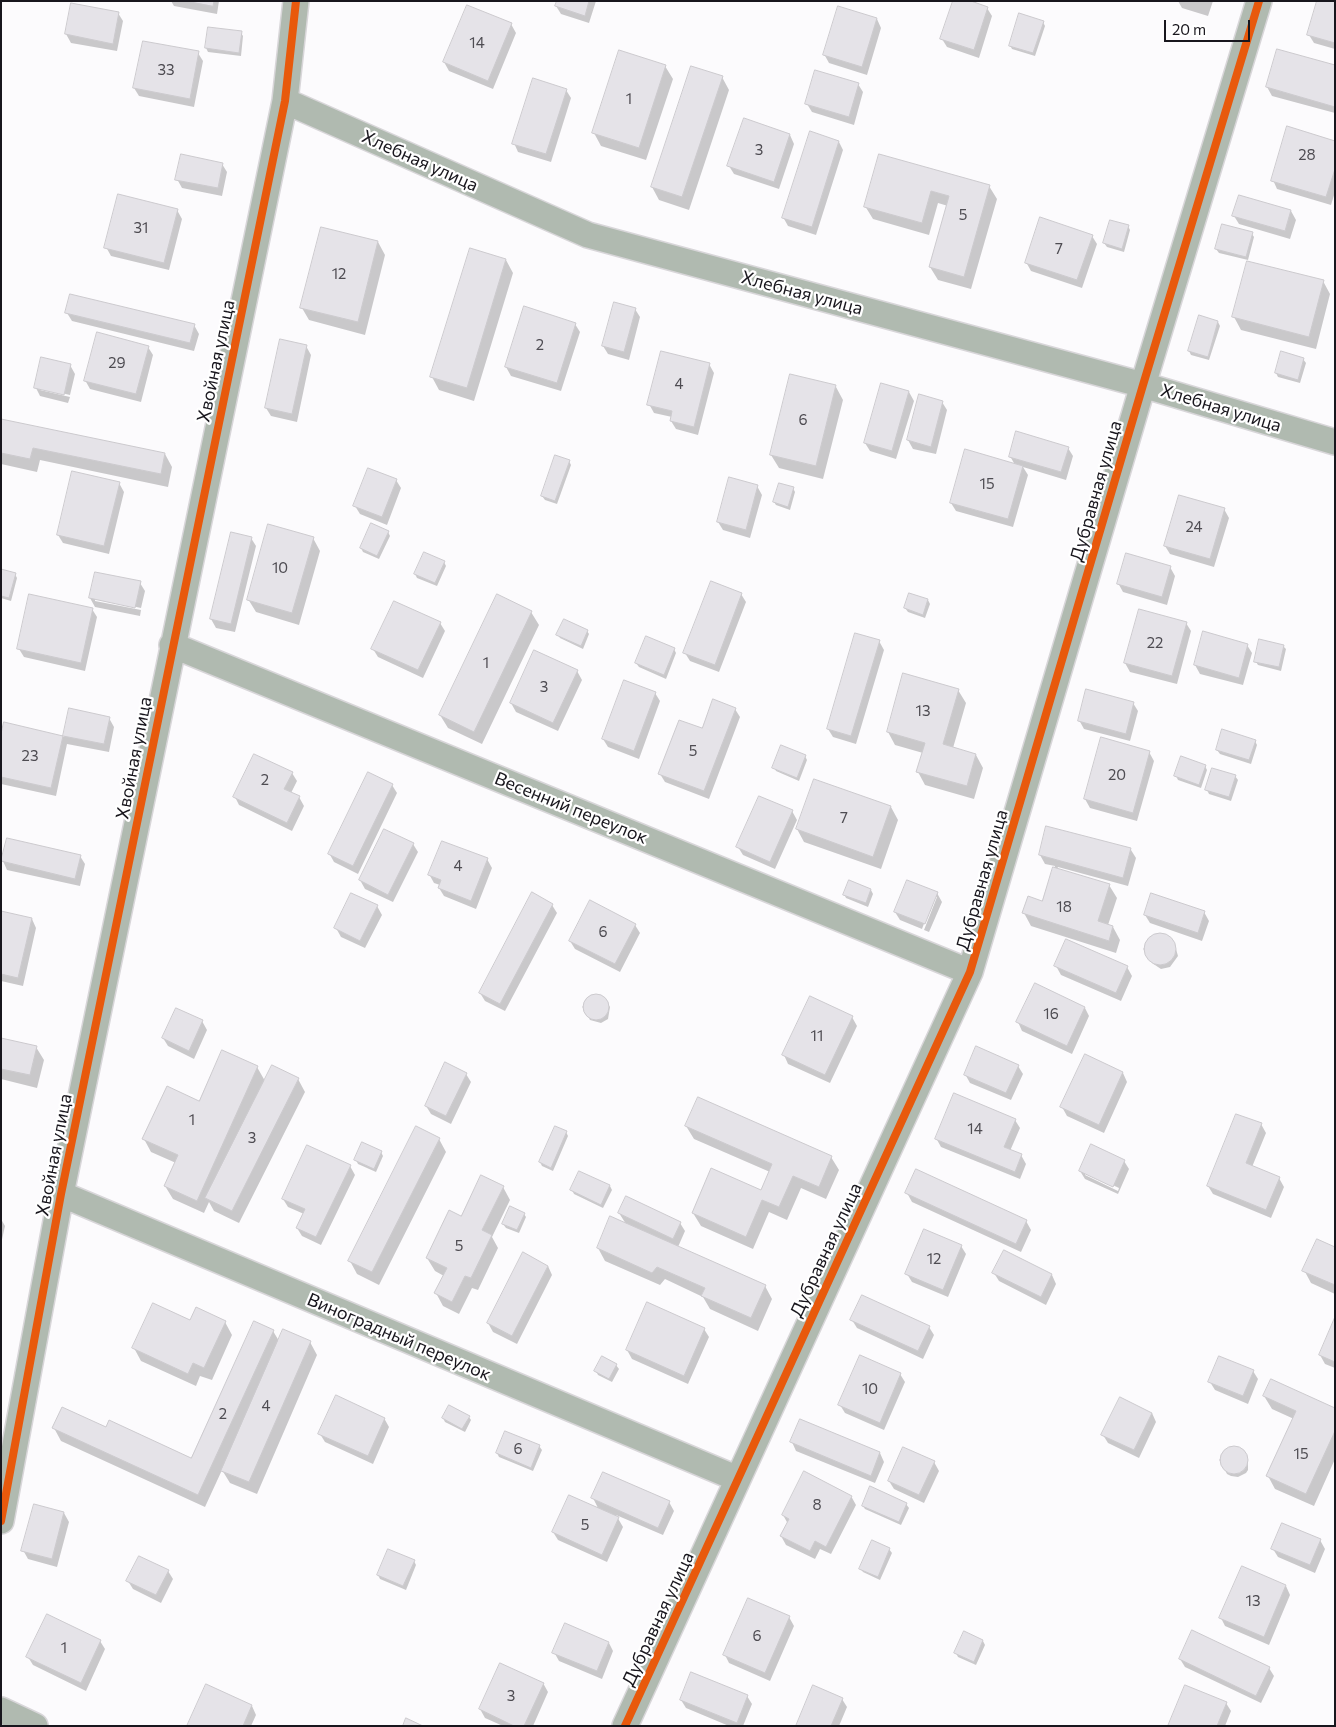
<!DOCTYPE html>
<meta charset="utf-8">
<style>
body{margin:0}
#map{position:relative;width:1336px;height:1727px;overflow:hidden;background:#fcfbfd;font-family:Commissioner,sans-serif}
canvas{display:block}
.frame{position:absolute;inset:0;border:2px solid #18161d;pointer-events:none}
.scale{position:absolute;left:1164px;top:20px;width:86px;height:22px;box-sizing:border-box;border:2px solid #18161d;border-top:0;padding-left:6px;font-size:15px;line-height:18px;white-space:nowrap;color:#18161d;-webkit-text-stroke:4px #fff;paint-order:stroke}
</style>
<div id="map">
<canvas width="1336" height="1727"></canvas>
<div class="frame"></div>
<div class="scale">20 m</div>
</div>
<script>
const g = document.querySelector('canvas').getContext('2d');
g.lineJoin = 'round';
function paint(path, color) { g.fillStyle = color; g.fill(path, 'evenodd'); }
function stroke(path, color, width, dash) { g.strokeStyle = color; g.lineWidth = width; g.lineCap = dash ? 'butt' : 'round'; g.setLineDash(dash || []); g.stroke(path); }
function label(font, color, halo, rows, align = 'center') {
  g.font = font + ' Commissioner,sans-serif'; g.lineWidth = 4.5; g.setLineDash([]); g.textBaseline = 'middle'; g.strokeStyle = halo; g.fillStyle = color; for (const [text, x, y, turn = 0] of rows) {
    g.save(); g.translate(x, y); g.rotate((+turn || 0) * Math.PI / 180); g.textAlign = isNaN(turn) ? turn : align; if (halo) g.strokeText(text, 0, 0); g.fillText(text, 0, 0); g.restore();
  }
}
paint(new Path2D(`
 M171 1H219L217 14 174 6Z
 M558 1H596L589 23 561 14 556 6Z
 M1178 1H1213L1208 16 1182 8Z
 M1335 1V49L1314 43 1309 35Z
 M72 4 118 13 123 21 117 51 71 43 66 34Z
 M987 8 992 16 979 58 947 47 942 39Z
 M877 19 881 28 867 75 829 63 824 54Z
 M1043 22 1045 26 1035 56 1012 49 1010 45Z
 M511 24 516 33 493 89 449 71 444 62Z
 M241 33 243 36 241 56 208 52 206 48Z
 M198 53 203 61 194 107 139 96 134 88Z
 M665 66 673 79 646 160 601 146 594 133Z
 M1335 67V113L1272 96 1267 87Z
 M722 77 729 90 689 210 659 200 652 187Z
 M858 84 863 92 854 125 812 112 807 104Z
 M566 90 571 98 551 162 518 152 514 143Z
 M790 135 794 144 779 189 734 174 729 166Z
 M839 142 843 150 816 235 788 226 783 217Z
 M1335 142V192L1331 205 1277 189 1273 180Z
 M880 155 989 186 997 199 971 289 938 280 930 267 948 206 938 203 929 235 873 219 865 206Z
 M222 164 227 172 222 196 182 188 177 179Z
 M1240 196 1291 211 1296 220 1290 239 1239 224 1234 216Z
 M177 210 182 219 169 270 111 256 106 247Z
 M1128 226 1130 230 1124 252 1107 247 1104 243Z
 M1252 234 1254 237 1248 260 1219 253 1216 249Z
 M1092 236 1097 244 1082 288 1031 271 1026 262Z
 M378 242 385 255 365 335 309 320 302 308Z
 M506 260 513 273 474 401 439 390 432 377Z
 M1323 281 1330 294 1316 349 1241 330 1234 317Z
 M635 309 640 317 629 360 608 354 603 346Z
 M67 313 194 325 199 334 194 351 72 321Z
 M1218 322 1220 326 1209 360 1191 355 1189 351Z
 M575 324 580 332 561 391 511 376 506 367Z
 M306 346 311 355 297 422 271 416 266 408Z
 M148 347 153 355 141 402 90 389 85 380Z
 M1303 359 1306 363 1300 383 1278 377 1276 373Z
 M709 364 714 373 698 435 676 429 671 421 672 417 654 413 649 404Z
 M70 365 75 374 70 395 40 388V390L70 397 68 403 40 396 36 388Z
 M836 387 843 400 823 479 779 468 771 455Z
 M909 392 914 401 896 459 870 451 865 443Z
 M942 402 947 410 936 454 913 449 908 440Z
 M1 421 165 454 172 467 168 487 40 460 37 472 1 464Z
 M1068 448 1073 456 1066 480 1023 467 1028 475 1013 527 956 511 951 503 1015 465 1010 456Z
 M569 461 571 465 557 504 545 500 542 496Z
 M396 480 401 488 387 525 360 514 355 506Z
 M119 483 124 492 109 554 63 543 58 535Z
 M757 486 762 495 750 538 723 530 718 522Z
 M793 488 795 492 790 510 776 505 774 502Z
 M1224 509 1229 518 1214 567 1170 554 1165 546Z
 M388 532 390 536 379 559 363 552 361 548Z
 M251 538 256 546 235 632 216 628 211 619Z
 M313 538 320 551 299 625 256 612 248 599Z
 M444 562 446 566 437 586 417 578 415 574Z
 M1170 567 1175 576 1167 605 1123 592 1118 583Z
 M1 570 15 574 17 578 11 601 1 598Z
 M140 583 145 591 141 608 95 598V601L141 610 140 616 95 607 90 598Z
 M741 594 746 602 719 672 690 661 685 653Z
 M928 600 930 604 925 618 908 612 905 608Z
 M92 609 97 617 85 671 24 657 19 649Z
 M531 612 539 625 482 744 448 728 440 715Z
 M440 623 445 631 423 678 378 657 373 649Z
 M1186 623 1191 631 1177 684 1130 672 1125 663Z
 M587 631 589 634 583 649 560 638 558 635Z
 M879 641 884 650 856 744 833 737 828 729Z
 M1247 645 1252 653 1243 685 1200 674 1195 665Z
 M1283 646 1286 649 1281 671 1258 665 1256 662Z
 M674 649 676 653 666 679 639 667 636 663Z
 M577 671 582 680 558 731 516 712 511 703Z
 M958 690 966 703 953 748 976 755 983 768 974 799 925 785 918 772 923 753 895 745 888 732Z
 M655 693 660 701 639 759 608 747 603 739Z
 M1133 703 1138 711 1130 741 1084 729 1079 720Z
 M735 709 740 717 709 799 665 782 660 774 703 730Z
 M70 710 109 718 114 727 109 752 67 744 56 796 1 784V739L5 724 64 737Z
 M1255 741 1257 745 1251 764 1220 754 1217 750Z
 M1149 752 1154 761 1137 821 1090 808 1085 799Z
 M805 756 807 760 799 781 776 771 774 767Z
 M1205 766 1207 770 1201 788 1178 780 1176 776Z
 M292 773 297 781 291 793 299 797 304 806 292 831 239 805 235 797Z
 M1235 776 1238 780 1231 801 1209 794 1207 790Z
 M814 780 891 807 898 820 881 869 804 842 797 829Z
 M392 785 397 793 358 874 334 862 329 853Z
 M792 811 797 820 775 869 743 855 738 847Z
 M1047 828 1131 850 1136 858 1128 886 1058 867 1057 869 1109 885 1117 898 1108 925 1113 927 1120 940 1116 953 1031 926 1024 913 1043 903 1055 866 1045 864 1040 855Z
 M413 844 418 852 393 902 365 889 360 880Z
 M80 856 85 864 80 886 7 870 3 861Z
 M487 859 492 868 476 909 444 896 439 888 440 885 434 883 429 874Z
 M849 882 871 890 873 894 868 907 846 898 844 894Z
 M937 893 942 902 929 932 924 930 937 897H934L922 929 900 920 895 912Z
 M552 905 557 913 505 1011 485 1001 480 993Z
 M377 906 382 915 365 948 341 937 336 928Z
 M1 912 32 919 36 928 23 986 1 981Z
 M1204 912 1209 921 1202 941 1150 923 1145 915Z
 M635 925 640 933 620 972 575 949 570 941Z
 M1162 934 1171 938 1174 942 1178 956 1170 967 1161 969 1152 963 1145 949 1146 944 1153 936Z
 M1056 966 1127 967 1132 976 1121 1001 1061 975Z
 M594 995 602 996 610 1007 608 1019 601 1023 590 1020 584 1009 587 998Z
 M1085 1008 1089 1016 1072 1054 1022 1031 1018 1022Z
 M852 1017 857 1026 830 1083 788 1064 784 1055Z
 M202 1021 207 1030 194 1059 168 1046 163 1038Z
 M1 1039 36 1047 44 1060 37 1088 1 1079Z
 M1085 1056 1123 1073 1127 1082 1104 1133 1067 1116 1062 1107Z
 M1018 1066 1023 1074 1011 1100 970 1083 965 1074Z
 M257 1067 265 1081 298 1079 305 1092 239 1223 214 1211 209 1202 204 1213 173 1199 165 1186 176 1163 151 1152 144 1139Z
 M466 1074 471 1082 451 1124 431 1114 426 1106Z
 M1015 1120 1020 1128 1010 1151 1021 1155 1026 1164 1020 1179 941 1147 936 1138Z
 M1261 1124 1266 1133 1252 1167 1279 1178 1284 1187 1271 1218 1213 1194 1208 1186Z
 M686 1126 831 1157 839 1170 826 1199 801 1188 787 1220 769 1212 753 1249 701 1226 693 1213 762 1192 770 1172 694 1139Z
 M566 1132 568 1136 553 1171 542 1166 540 1162Z
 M439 1139 446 1152 379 1285 357 1274 350 1261Z
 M381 1152 383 1156 376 1172 358 1164 356 1160Z
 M1124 1161 1129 1169 1118 1194 1085 1179 1080 1171ZM1085 1172 1119 1188 1118 1191 1085 1175Z
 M350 1166 355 1175 321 1245 302 1236 297 1228 304 1214 288 1207 283 1199Z
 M610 1186 612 1190 603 1208 574 1194 572 1190Z
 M503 1187 510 1200 492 1237 498 1248 478 1290 472 1288 459 1314 443 1306 436 1293 444 1276 435 1271 427 1258 462 1217Z
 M907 1193 1026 1221 1031 1230 1021 1252 912 1202Z
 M619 1213 680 1223 685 1231 678 1247 765 1286 772 1299 758 1331 710 1309 703 1297 665 1279 660 1285 605 1261 598 1248 626 1224Z
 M524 1214 526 1217 519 1233 506 1228 503 1224Z
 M1 1219 5 1226 1 1244Z
 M961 1246 966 1254 948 1297 912 1282 907 1274Z
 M1335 1249V1294L1311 1283 1304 1270Z
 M1004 1252 1052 1275 1056 1284 1046 1305 999 1281 994 1273Z
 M548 1266 552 1275 517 1344 493 1332 488 1323Z
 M852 1320 929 1327 934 1335 923 1359 857 1328Z
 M1335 1320V1368L1325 1364 1320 1355Z
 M190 1322H225L232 1335 212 1380 200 1376 196 1386 141 1361 134 1348Z
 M704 1329 709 1337 688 1384 632 1359 627 1350Z
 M273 1331 279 1341 310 1342 317 1355 257 1494 230 1483 222 1470 205 1507 61 1441 54 1428 107 1429 191 1460Z
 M616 1365 619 1369 612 1382 598 1375 596 1371Z
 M1253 1371 1258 1379 1248 1404 1215 1390 1210 1382Z
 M900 1374 905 1382 884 1430 845 1413 840 1405Z
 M1264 1396 1335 1410V1459L1314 1506 1275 1489 1268 1476 1294 1419 1272 1409Z
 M1152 1413 1156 1422 1139 1458 1108 1443 1103 1435Z
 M469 1417 471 1420 465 1432 445 1422 443 1418Z
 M384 1418 389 1427 373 1464 325 1442 320 1434Z
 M801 1421 880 1453 884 1462 875 1483 796 1451 792 1442Z
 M539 1446 542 1450 533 1471 499 1457 497 1453Z
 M1232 1447 1240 1450 1248 1461V1470L1246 1473 1238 1477 1231 1476 1227 1474 1221 1462 1222 1454Z
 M934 1462 939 1471 924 1503 894 1489 889 1481Z
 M871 1488 906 1504 909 1508 901 1525 865 1509 863 1506Z
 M851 1496 856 1505 831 1554 820 1549 815 1559 786 1545 781 1536 788 1524 783 1515Z
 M593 1498 669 1502 674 1511 663 1535 616 1515 623 1527 607 1562 558 1540 553 1532 599 1510Z
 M64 1513 69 1522 57 1567 28 1559 23 1550Z
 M1320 1540 1325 1549 1315 1573 1278 1557 1273 1549Z
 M889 1549 892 1553 880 1580 863 1572 860 1568Z
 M414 1561 416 1565 406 1590 380 1579 378 1575Z
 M1243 1568 1286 1586 1290 1595 1269 1645 1225 1626 1221 1618Z
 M168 1571 173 1579 161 1603 133 1589 128 1581Z
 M789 1617 794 1626 770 1681 729 1663 725 1655Z
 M100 1641 105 1649 86 1691 33 1665 28 1657Z
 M983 1641 985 1645 976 1665 958 1657 956 1653Z
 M609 1643 613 1651 602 1679 559 1661 554 1652Z
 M1180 1659 1269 1668 1274 1676 1261 1703 1185 1667Z
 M543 1683 548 1692 533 1726H503L485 1718 480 1709Z
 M747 1696 752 1704 743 1726H729L686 1708 681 1700Z
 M842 1699 847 1707 839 1726H798Z
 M1226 1703 1231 1711 1225 1726H1169Z
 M252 1706 256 1715 251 1726H189Z`), '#0003');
const building = new Path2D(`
 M186 1H214L213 6Z
 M557 1H589L585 16 555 6Z
 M953 1H971L988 7 974 50 940 39Z
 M1317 1H1335V43L1307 35Z
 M71 3 119 12 113 44 65 34Z
 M467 5 512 23 488 81 443 62Z
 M838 6 877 18 862 67 823 55Z
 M1019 13 1044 21 1033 53 1009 46Z
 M208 27 242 31 239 53 205 48Z
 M143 41 199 51 190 99 133 88Z
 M1277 49 1335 65V107L1266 87Z
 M619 50 666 65 639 148 592 133Z
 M691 66 723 76 682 197 651 187Z
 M815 70 859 83 849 117 805 104Z
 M533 78 567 89 546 154 512 144Z
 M744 118 790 134 774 182 727 166Z
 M1287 126 1335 141V169L1326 197 1271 181Z
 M810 131 839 141 812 227 782 218Z
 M181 154 223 163 218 188 175 180Z
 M879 154 990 185 964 277 929 267 949 196 931 191 922 223 864 207Z
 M118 194 178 209 164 263 104 248Z
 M1239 195 1291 210 1285 231 1232 216Z
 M1040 217 1093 235 1077 280 1025 263Z
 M1110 220 1129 225 1122 249 1103 243Z
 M1222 224 1253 232 1246 257 1215 249Z
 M321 227 378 241 358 322 300 308Z
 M470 248 506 259 467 388 430 377Z
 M1247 261 1324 280 1309 337 1232 317Z
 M70 294 195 324 190 343 65 313Z
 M614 302 636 308 624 352 602 346Z
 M524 306 576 323 557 383 505 367Z
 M1199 315 1218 321 1208 357 1188 351Z
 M97 332 149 346 136 394 84 381Z
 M280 339 307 345 292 414 265 408Z
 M661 351 710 363 694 427 670 421 672 411 647 405Z
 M1281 351 1304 358 1298 380 1275 373Z
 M41 357 71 364 64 395 34 388Z
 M790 374 836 385 816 466 770 455Z
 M881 383 909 391 892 451 864 443Z
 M919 394 943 401 931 447 907 440Z
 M1 419 165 453 161 474 33 448 30 459 1 453Z
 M1016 431 1069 447 1061 472 1009 457Z
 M965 449 1023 466 1008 519 950 503Z
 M555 455 570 460 555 501 541 496Z
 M368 468 397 479 382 517 353 506Z
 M72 471 120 482 104 546 57 535Z
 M729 477 758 485 746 530 717 522Z
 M779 483 794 487 788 507 773 502Z
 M1179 495 1225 508 1210 559 1164 546Z
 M371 523 389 531 377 556 360 548Z
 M268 524 314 537 292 613 247 600Z
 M231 532 252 537 231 624 210 619Z
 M424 552 445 561 435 583 414 574Z
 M1126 553 1171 566 1162 597 1117 584Z
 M1 569 16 573 9 598 1 596Z
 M95 572 141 581 135 608 89 598Z
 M711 581 742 593 715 665 683 653Z
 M909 593 928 599 923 615 904 608Z
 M29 594 93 608 81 663 17 649Z
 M497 594 532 611 474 732 439 715Z
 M394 601 441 622 418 670 371 649Z
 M1139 609 1187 622 1172 676 1124 663Z
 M564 619 588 630 581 646 556 635Z
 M1203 631 1248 644 1239 678 1194 665Z
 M855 633 880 640 851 736 827 729Z
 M646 636 675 648 664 675 635 663Z
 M1259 639 1284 645 1279 667 1254 662Z
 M534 650 578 670 553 723 510 703Z
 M903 673 959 689 943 744 976 754 967 786 916 772 925 743 887 732Z
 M624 680 656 692 634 751 602 739Z
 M1086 689 1134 702 1126 734 1078 721Z
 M713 699 736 708 704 791 658 774 679 720 702 728Z
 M69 708 110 717 104 744 63 736Z
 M4 722 63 736 51 788 1 777V734Z
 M1222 729 1256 740 1249 760 1216 750Z
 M1101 737 1150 751 1133 813 1084 799Z
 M781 745 806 755 797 778 772 768Z
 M254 754 293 772 284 789 300 796 287 823 233 797Z
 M1181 756 1206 765 1199 785 1174 776Z
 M1212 768 1236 775 1229 797 1205 790Z
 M368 772 393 784 353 866 328 854Z
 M814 779 891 806 873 857 796 829Z
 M759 796 793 810 770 862 736 847Z
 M1046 826 1131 848 1123 878 1039 855Z
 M384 829 414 843 388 895 359 880Z
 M7 838 81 855 75 879 1 861Z
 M442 841 488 858 471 901 438 888 441 880 428 875Z
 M1053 867 1110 884 1098 921 1113 926 1109 941 1022 913 1028 896 1042 901Z
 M849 880 871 889 866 903 843 895Z
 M907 880 938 892 925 924 894 912Z
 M532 892 553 904 500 1004 479 993Z
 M351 893 378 905 360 941 334 928Z
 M1151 893 1205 911 1198 933 1144 915Z
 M590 900 636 924 615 964 569 941Z
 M1 911 32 918 18 978 1 974Z
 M1144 949a16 16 0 1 1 32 0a16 16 0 1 1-32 0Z
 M1066 939 1128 966 1116 993 1054 966Z
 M1035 983 1085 1007 1067 1046 1016 1022Z
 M583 1007a13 13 0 1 1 26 0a13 13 0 1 1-26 0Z
 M810 996 853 1016 825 1075 782 1055Z
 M176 1008 203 1020 189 1051 162 1038Z
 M1 1038 37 1046 30 1075 1 1069Z
 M976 1046 1019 1065 1006 1093 964 1075Z
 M222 1050 258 1066 197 1201 164 1186 178 1155 142 1139 167 1086 199 1101Z
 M1085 1054 1123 1072 1099 1125 1060 1107Z
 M445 1062 467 1073 446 1116 425 1106Z
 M272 1065 299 1078 232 1211 205 1198Z
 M954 1093 1016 1119 1004 1147 1022 1154 1015 1172 935 1139Z
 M698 1097 832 1156 819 1187 793 1176 779 1207 762 1200 746 1237 692 1213 711 1168 761 1190 772 1164 685 1126Z
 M1236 1114 1262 1123 1246 1163 1280 1177 1266 1210 1207 1186Z
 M416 1126 440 1138 372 1272 348 1261Z
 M555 1126 567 1131 551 1168 539 1162Z
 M362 1142 382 1151 374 1169 354 1160Z
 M1091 1144 1125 1160 1113 1187 1079 1171Z
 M307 1145 351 1165 316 1237 296 1228 305 1209 282 1199Z
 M916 1169 1027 1220 1016 1244 905 1193Z
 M579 1171 610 1185 601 1205 570 1190Z
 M481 1175 504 1186 482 1230 492 1235 471 1278 465 1276 452 1302 434 1293 447 1268 426 1258 449 1210 461 1216Z
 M626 1196 681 1222 673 1239 618 1213Z
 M510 1206 525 1213 517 1230 502 1224Z
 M610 1216 766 1285 751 1318 701 1296 705 1288 657 1267 652 1273 597 1248Z
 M924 1229 962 1245 943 1290 905 1274Z
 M1317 1239 1335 1247V1285L1302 1271Z
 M1004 1250 1052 1274 1041 1297 992 1273Z
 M523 1252 548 1266 512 1336 487 1323Z
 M862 1295 930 1326 918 1351 850 1320Z
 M647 1302 705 1328 684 1376 626 1350Z
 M153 1303 190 1320 196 1307 226 1321 204 1368 193 1363 188 1374 132 1348Z
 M1335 1317V1362L1319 1355Z
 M254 1321 274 1330 198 1495 52 1428 62 1407 106 1427 109 1420 191 1458Z
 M283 1329 311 1341 249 1482 221 1471Z
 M860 1355 901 1373 880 1423 838 1405Z
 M602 1356 617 1364 609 1379 594 1371Z
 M1219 1356 1254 1370 1243 1396 1208 1382Z
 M1271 1379 1335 1408V1431L1306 1494 1266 1476 1296 1411 1263 1396Z
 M336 1395 385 1418 368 1456 318 1434Z
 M1120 1397 1152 1413 1134 1450 1101 1435Z
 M449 1405 470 1416 462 1429 442 1418Z
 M800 1419 880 1452 871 1476 790 1442Z
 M505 1431 540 1445 531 1468 496 1453Z
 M1220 1460a14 14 0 1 1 28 0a14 14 0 1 1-28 0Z
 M903 1447 935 1461 919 1495 888 1481Z
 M804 1471 852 1496 826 1547 815 1541 810 1551 780 1536 789 1519 782 1515Z
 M603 1472 670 1501 658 1528 591 1498Z
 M870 1486 907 1503 899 1522 862 1506Z
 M569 1495 619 1517 602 1555 552 1532Z
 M34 1504 64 1512 52 1559 21 1551Z
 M1282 1523 1321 1539 1310 1565 1271 1549Z
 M872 1540 890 1548 878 1577 859 1569Z
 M388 1549 415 1560 403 1586 377 1575Z
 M139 1556 169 1570 156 1595 126 1581Z
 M1242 1566 1286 1585 1264 1637 1219 1618Z
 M748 1598 790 1616 765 1673 723 1655Z
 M47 1614 101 1640 81 1683 26 1657Z
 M565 1623 609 1642 597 1671 552 1653Z
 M1192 1630 1270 1667 1256 1696 1179 1659Z
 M964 1631 983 1640 974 1662 954 1653Z
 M500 1663 544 1683 524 1726H514L479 1709Z
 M691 1672 748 1695 737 1723 680 1700Z
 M206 1684 252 1705 243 1726H187Z
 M813 1685 843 1698 831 1726H796Z
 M1185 1685 1227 1702 1217 1726H1168Z
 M406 1718 423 1726H403Z`);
paint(building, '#e5e3e8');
stroke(building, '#cccace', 1);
const street = new Path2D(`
 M285 101 588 235 1143 385 1335 442
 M172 645 970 972
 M61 1194 738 1479
 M1 1521 61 1194 285 101 296 1
 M1 1710 35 1726
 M625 1726 970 972 1143 385 1259 1`);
stroke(street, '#d8d6d9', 28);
stroke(street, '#b0bab0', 25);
stroke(new Path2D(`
 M1 1521 61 1194 285 101 296 1
 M625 1726 970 972 1143 385 1259 1`), '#e8590c', 8);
label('15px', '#4e4c52', null, [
 ["14",477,43],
 ["33",166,70],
 ["1",629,99],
 ["3",759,150],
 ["28",1307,155],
 ["5",963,215],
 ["31",141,228],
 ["7",1059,249],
 ["12",339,274],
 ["2",540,345],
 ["29",117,363],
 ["4",679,384],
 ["6",803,420],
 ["15",987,484],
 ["24",1194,527],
 ["10",280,568],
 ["22",1155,643],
 ["1",486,663],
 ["3",544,687],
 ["13",923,711],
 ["5",693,751],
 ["23",30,756],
 ["20",1117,775],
 ["2",265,780],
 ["7",844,818],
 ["4",458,866],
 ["18",1064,907],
 ["6",603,932],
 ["16",1051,1014],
 ["11",817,1036],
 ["1",192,1120],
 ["14",975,1129],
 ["3",252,1138],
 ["5",459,1246],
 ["12",934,1259],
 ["10",870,1389],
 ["4",266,1406],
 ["2",223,1414],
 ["6",518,1449],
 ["15",1301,1454],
 ["8",817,1505],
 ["5",585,1525],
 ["13",1253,1601],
 ["6",757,1636],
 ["1",64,1648],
 ["3",511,1696]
]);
label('18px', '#18161d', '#fff', [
 ["Хлебная улица",420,161,24],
 ["Хлебная улица",802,293,15],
 ["Хвойная улица",216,361,-78],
 ["Хлебная улица",1221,408,17],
 ["Дубравная улица",1096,491,-74],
 ["Хвойная улица",134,758,-79],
 ["Весенний переулок",571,808,22],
 ["Дубравная улица",982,880,-74],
 ["Хвойная улица",54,1155,-79],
 ["Дубравная улица",826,1250,-65],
 ["Виноградный переулок",399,1337,23],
 ["Дубравная улица",658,1619,-65]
]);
</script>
